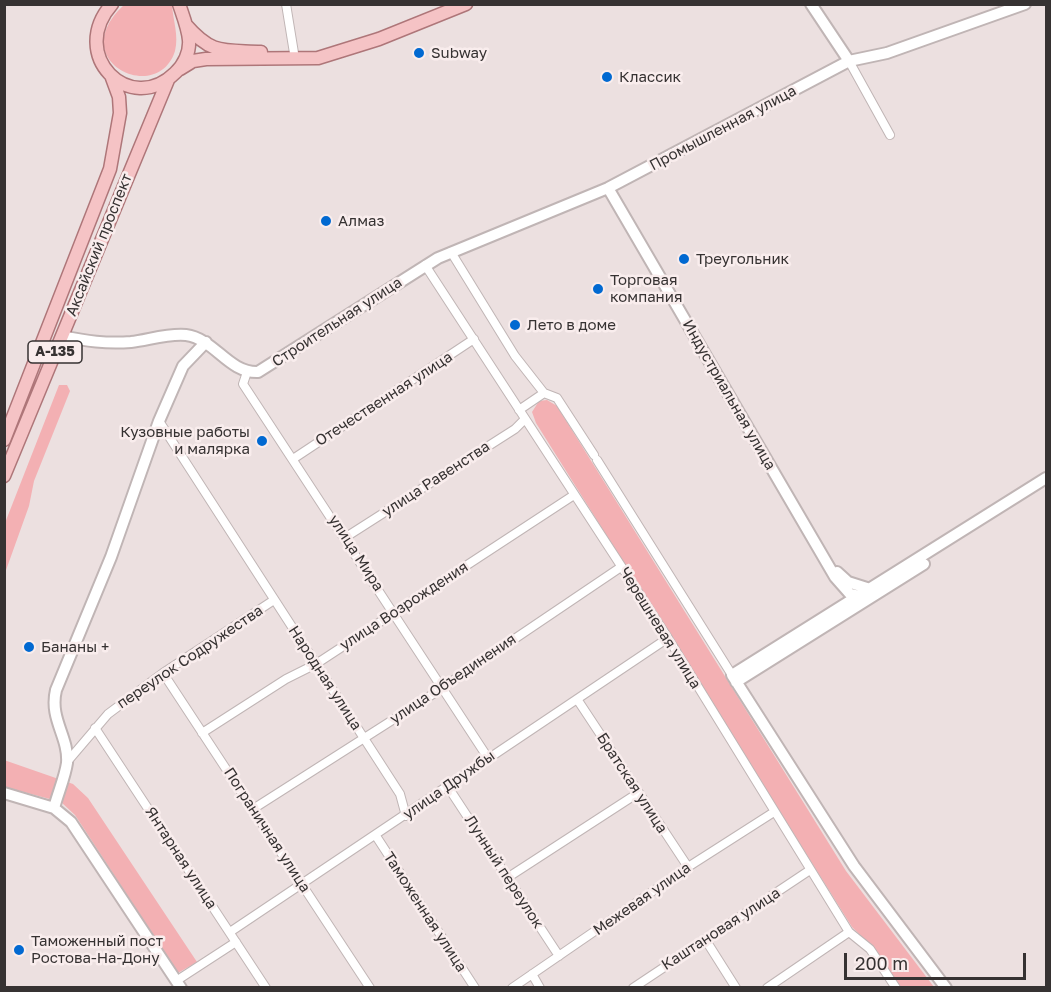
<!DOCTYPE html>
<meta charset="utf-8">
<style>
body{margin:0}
#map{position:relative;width:1051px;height:992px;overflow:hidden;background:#ece0e0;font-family:"Golos Text",sans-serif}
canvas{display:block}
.frame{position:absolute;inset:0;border:6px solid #363232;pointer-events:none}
.scale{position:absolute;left:844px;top:953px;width:182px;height:27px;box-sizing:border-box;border:3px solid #363232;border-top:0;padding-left:8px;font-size:18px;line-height:21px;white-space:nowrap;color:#363232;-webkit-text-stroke:4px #f9eded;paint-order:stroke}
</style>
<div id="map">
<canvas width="1051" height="992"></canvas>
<div class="frame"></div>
<div class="scale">200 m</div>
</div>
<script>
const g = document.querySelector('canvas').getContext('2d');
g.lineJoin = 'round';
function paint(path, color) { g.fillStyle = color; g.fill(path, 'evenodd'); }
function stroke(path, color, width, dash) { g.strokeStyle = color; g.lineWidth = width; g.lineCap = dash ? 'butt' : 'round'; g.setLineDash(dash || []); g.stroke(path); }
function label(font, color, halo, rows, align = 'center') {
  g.font = font + ' "Golos Text",sans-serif'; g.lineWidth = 5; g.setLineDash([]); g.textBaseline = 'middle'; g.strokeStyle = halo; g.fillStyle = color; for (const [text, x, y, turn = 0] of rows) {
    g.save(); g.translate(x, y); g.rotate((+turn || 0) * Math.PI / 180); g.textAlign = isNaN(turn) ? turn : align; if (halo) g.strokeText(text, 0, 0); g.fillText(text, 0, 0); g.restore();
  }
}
paint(new Path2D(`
 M124 5H172C173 20 179 36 175 51 158 106 63 61 124 5Z
 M59 385H67L70 391 34 481 29 506 5 573V523Z
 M547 400 557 406 846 871 934 987H901L872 947 852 927 536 423 532 412 539 401Z
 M4 760 73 784 88 798 197 962 178 973 75 815 61 802 5 787Z`), '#f3b0b3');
const street = new Path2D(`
 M286 4 294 53
 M849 61 890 135
 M451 252 515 356 544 393 557 398 594 455
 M425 265 668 638 849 932 870 949 896 988
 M247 372 243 384 488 758
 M519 410 544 393
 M159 421 400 794 406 816
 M293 459 474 339
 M597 460 732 675
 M346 537 515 429 525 419
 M163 673 370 988
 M577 699 688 867
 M95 728 266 988
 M202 733 286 679 316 664 574 495
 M67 762 108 714 163 673 274 600
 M448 787 559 956
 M253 809 427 698 621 567
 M376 836 475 988
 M507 878 638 793
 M230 932 668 638
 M705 939 736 988
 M532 974 540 988
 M176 981 236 942
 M512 988 688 867 774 812
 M633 988 810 870
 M767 988 849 932`);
const secondary = new Path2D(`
 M811 4 849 61
 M608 188 835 577 850 594 869 598
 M62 336C86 341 106 344 131 342 148 340 169 333 186 335 215 339 228 373 258 372L438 258 608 188 849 61 887 53 1025 4
 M837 572 848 582 870 589
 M736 682 924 564
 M4 793 54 808 71 822 181 988
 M54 808C58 793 65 777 67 763 69 737 49 719 56 690L111 557 159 421 183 366 206 342
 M946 988 854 866 732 675 1046 478`);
const primary = new Path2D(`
 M112 4C67 55 130 117 175 73 184 65 190 52 189 40 188 28 183 16 179 4
 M186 25C212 55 223 50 261 52
 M180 69 193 61 206 59 318 58 379 39 466 4
 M4 440 110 169 120 113 119 97 112 78
 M4 476 168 80`);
stroke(street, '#c0b5b5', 10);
stroke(secondary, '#c0b5b5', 14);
stroke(primary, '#ae7679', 15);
stroke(street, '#fff', 8);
stroke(secondary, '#fff', 10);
stroke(primary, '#f5c3c5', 12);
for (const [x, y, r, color] of [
 [419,53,6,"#0169d1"],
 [607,77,6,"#0169d1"],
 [326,221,6,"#0169d1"],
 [684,259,6,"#0169d1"],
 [598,289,6,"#0169d1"],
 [515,325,6,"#0169d1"],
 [262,441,6,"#0169d1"],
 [29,647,6,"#0169d1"],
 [19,950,6,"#0169d1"]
]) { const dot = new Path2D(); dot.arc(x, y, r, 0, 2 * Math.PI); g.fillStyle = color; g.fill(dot); stroke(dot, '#f9eded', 2); }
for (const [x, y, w] of [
 [55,352,54]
]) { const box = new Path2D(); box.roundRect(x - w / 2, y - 11, w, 22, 4.5); g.fillStyle = '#f9eded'; g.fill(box); stroke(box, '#363232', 1.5); }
label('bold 14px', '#363232', null, [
 ["А-135",55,352]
]);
label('15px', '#363232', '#f9eded', [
 ["Subway",431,53],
 ["Классик",619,77],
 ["Алмаз",338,221],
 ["Треугольник",696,259],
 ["Торговая",610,280],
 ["компания",610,297],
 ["Лето в доме",527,325],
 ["Кузовные работы",250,432,"right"],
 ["и малярка",250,449,"right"],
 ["Бананы +",41,647],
 ["Таможенный пост",31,941],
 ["Ростова-На-Дону",31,958]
], 'left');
label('15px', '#363232', '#f9eded', [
 ["Промышленная улица",723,128,-28],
 ["Аксайский проспект",99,245,-68],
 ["Строительная улица",337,322,-33],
 ["Индустриальная улица",729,395,60],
 ["Отечественная улица",384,399,-33],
 ["улица Равенства",436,479,-33],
 ["улица Мира",356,553,57],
 ["улица Возрождения",404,606,-33],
 ["Черешневая улица",660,628,58],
 ["переулок Содружества",190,657,-34],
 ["Народная улица",325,678,57],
 ["улица Объединения",453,679,-34],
 ["Братская улица",632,783,57],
 ["улица Дружбы",449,785,-35],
 ["Пограничная улица",267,830,57],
 ["Янтарная улица",181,858,57],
 ["Лунный переулок",504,872,57],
 ["Межевая улица",642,899,-35],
 ["Таможенная улица",425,912,57],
 ["Каштановая улица",721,929,-33]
]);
</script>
